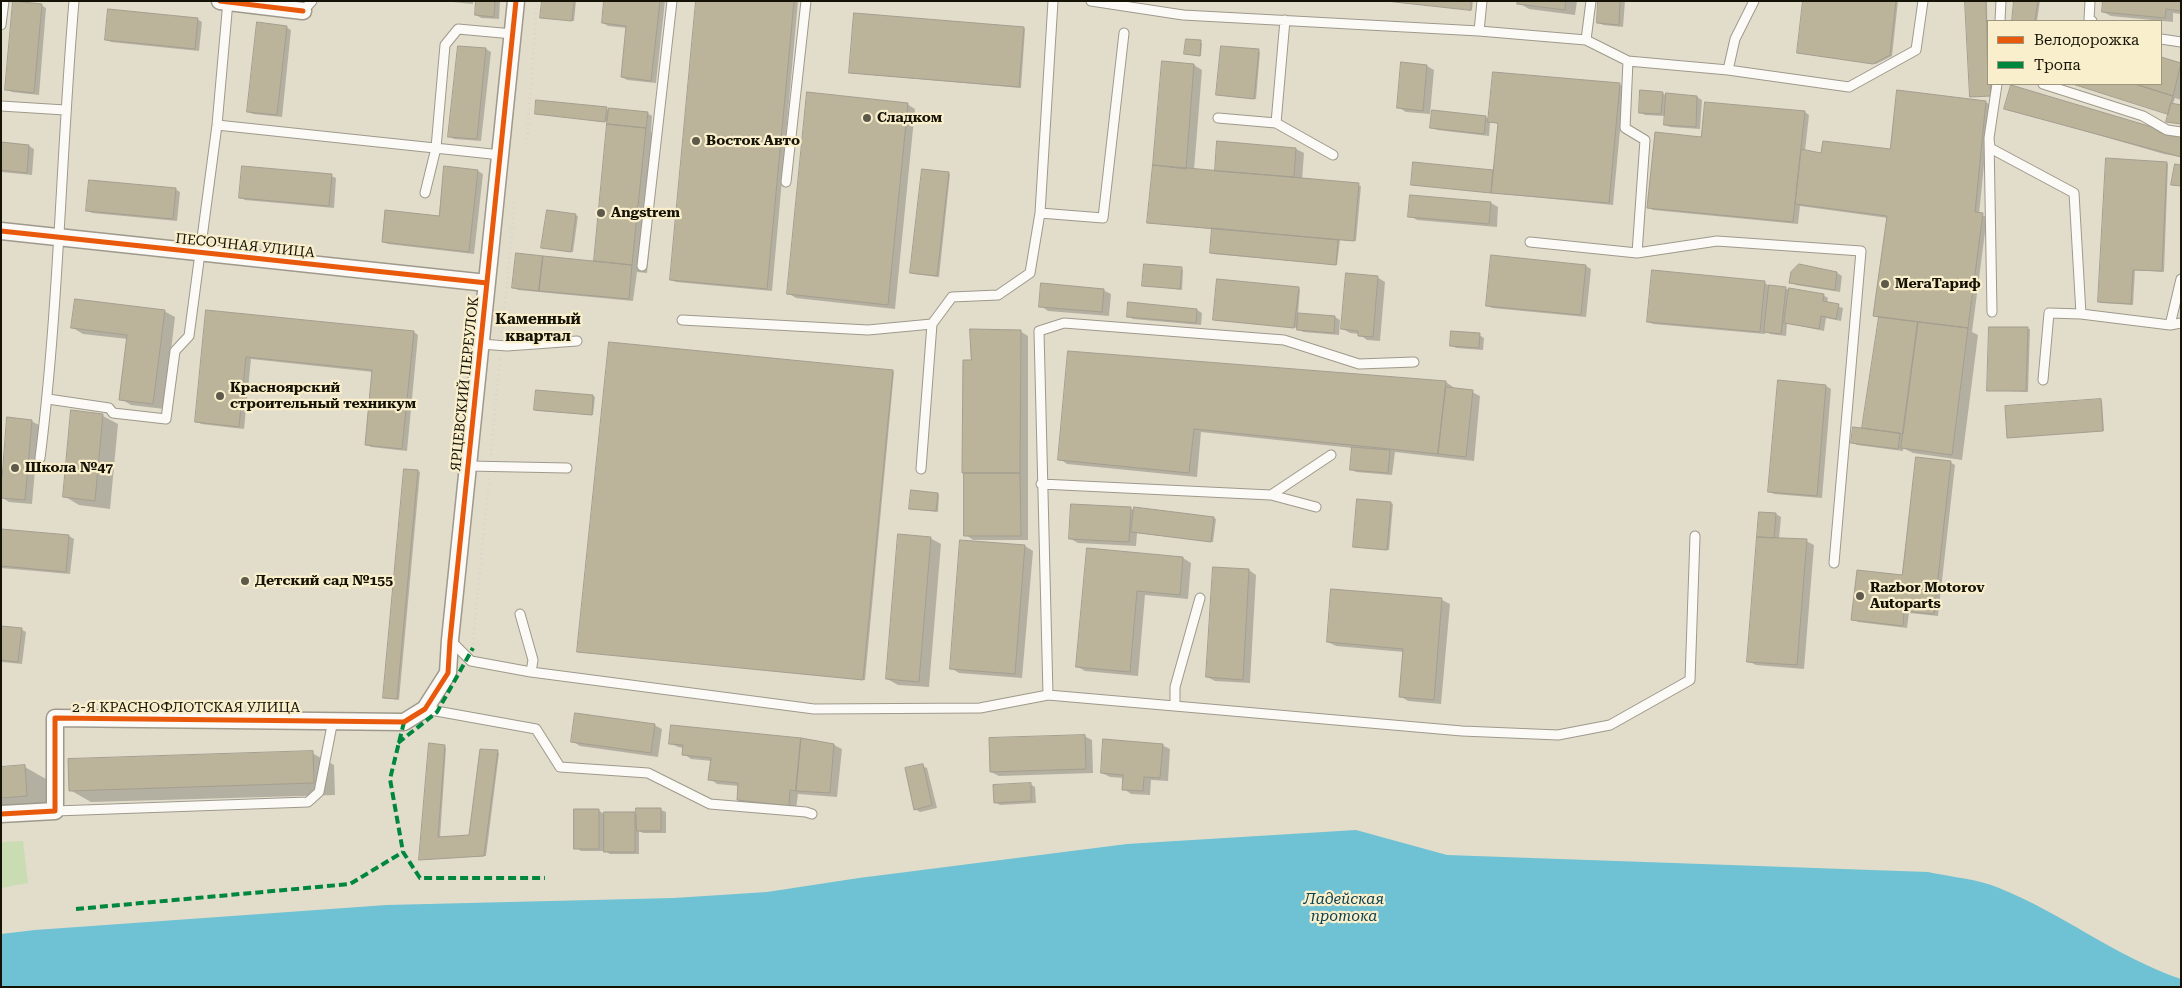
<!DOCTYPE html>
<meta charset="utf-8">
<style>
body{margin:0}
#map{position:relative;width:2182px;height:988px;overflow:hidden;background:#e2dcca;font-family:"Roboto Serif",serif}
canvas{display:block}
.frame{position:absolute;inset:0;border:2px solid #151206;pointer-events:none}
.legend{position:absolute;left:1987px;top:20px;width:175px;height:65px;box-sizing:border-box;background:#faefcc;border:1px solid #9e977d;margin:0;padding:6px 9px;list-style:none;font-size:15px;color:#151206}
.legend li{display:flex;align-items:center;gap:10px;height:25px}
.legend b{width:25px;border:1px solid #9e977d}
</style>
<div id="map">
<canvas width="2182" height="988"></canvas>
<div class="frame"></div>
<ul class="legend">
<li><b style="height:6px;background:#e8590c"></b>Велодорожка</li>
<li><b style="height:6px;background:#00873e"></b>Тропа</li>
</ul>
</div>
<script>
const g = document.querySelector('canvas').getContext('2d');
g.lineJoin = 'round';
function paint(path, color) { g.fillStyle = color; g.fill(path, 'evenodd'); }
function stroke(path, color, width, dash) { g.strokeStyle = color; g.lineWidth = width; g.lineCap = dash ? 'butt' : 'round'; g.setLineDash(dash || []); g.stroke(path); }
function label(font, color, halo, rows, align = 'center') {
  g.font = font + ' "Roboto Serif",serif'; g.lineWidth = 4.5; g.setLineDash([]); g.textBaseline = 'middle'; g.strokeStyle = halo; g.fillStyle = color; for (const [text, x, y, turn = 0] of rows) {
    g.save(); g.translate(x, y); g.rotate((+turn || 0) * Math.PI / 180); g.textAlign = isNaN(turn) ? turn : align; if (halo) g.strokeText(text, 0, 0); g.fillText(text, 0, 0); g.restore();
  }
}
paint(new Path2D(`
 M23 841 28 883 1 888V842Z`), '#caddb2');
paint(new Path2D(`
 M1356 830 1447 855 1928 872C1950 877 1979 879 1999 888 2062 913 2116 957 2181 979V987H1V934L35 930 387 905 674 898 767 892 859 878 1127 844Z`), '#6ec2d3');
paint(new Path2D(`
 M442 1H473V4Z
 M477 1H500L499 19 481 18 476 15Z
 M543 1H576L574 21 542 17Z
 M606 1H665L656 83 627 80 622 77 627 28 608 26 603 23Z
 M698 1H798L772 291 676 282 671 280Z
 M1384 1H1473L1472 10Z
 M1519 1H1577L1575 15 1529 9 1519 3Z
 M1600 1H1625L1623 27 1603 25 1598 22Z
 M1804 1H1898L1892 56 1876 64 1799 53Z
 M1966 1H1987L1988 84H1992V96H1972Z
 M2015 1H2040L2037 21H2014Z
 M2181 1V14L2173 13V22L2111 16 2103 12Z
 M41 5 46 8 39 95 12 92 7 89Z
 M197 19 202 22 199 51 111 42 106 39Z
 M286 27 291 30 282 117 253 114 248 111Z
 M1023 28 1025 29 1021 88 850 73Z
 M1200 42 1202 43 1201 56 1186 54Z
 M459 47 486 49 491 52 481 141 454 139 449 136Z
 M1258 51 1260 52 1256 99 1220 95Z
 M2161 59 2181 64V100L2175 98 2169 114 2075 84H2161Z
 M1163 62 1194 65 1202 70 1194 170 1216 172 1296 149 1304 153 1302 180 1361 186 1356 241 1340 240 1337 265 1213 254 1211 253 1214 229 1151 223Z
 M1427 66 1434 70 1430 114 1406 112 1398 107Z
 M1619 84 1624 87 1613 205 1412 185 1493 171 1494 173 1499 124 1490 122 1489 136 1437 130 1432 127 1486 117 1490 120Z
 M1662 93 1667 96 1697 97 1702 100 1700 129 1670 127 1665 125V116L1645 115 1640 112Z
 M1986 102 1990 105 1979 214 1987 217 1972 332 1978 335 1962 460 1913 453 1903 448V451L1857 445 1852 442 1869 430 1864 428 1880 319 1874 315 1888 218 1800 206 1798 224 1653 210 1648 207 1702 138 1805 112 1809 115 1805 151 1822 154 1891 150Z
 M907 104 915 109 895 309 796 298 788 293Z
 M606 108 610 111 647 113 652 116 651 132 661 138 647 273 637 272 633 301 518 290 514 287 599 263 595 260 609 122 536 113Z
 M2008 109 2181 139V157L2164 154Z
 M1 144 29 146 34 149 32 175 1 172Z
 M2166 163 2168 164 2164 272 2135 270 2133 305 2101 303 2099 302Z
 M445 167 478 171 483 174 474 254 388 244 383 242 440 217Z
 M948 173 950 174 939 277 914 274 912 273Z
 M331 176 336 178 334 208 245 200 240 197Z
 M175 189 180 192 177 221 92 213 87 210Z
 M1491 203 1498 207 1497 227 1417 220 1410 216Z
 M548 211 578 216 573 252 545 248Z
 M1492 257 1586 266 1591 269 1586 317 1492 308 1487 305Z
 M1181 269 1183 270 1182 290 1143 285Z
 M1837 273 1842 276 1840 292 1796 285 1791 282Z
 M1377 277 1385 282 1380 341 1367 340 1359 334 1350 333 1343 329Z
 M1764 282 1769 286 1823 295 1828 298 1827 303 1843 308 1841 321 1826 318 1824 331 1787 323 1786 336 1770 334 1765 331V334L1653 324 1648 321Z
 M1298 288 1300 289 1298 315 1335 317 1340 320 1339 335 1303 332 1298 328 1216 320Z
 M1103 290 1111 294 1109 316 1048 311 1041 306Z
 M1197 310 1202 313 1201 325 1133 319 1128 316Z
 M164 311 175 317 164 409 131 405 121 399 128 339 83 334 73 328Z
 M208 311 414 332 418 335 407 451 371 447 366 444 373 372 251 359 244 429 201 424 197 421Z
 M1991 328 2030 329 2028 392 1989 390Z
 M1020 331 1028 336V540H973L966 535 965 474 963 473 972 362Z
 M1479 335 1484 338 1483 350 1456 348 1451 345Z
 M1069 352 1446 382 1453 387V389L1472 392 1480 396 1474 461 1395 452 1392 475 1356 472 1351 469 1353 448 1201 432 1197 477 1067 464 1060 459Z
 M892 371 894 372 865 680 579 651Z
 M1826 386 1831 389 1822 498 1774 494 1769 491Z
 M537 391 593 396 595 397 593 415 537 411 535 410Z
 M2100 400 2102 401 2104 431 2009 437Z
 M73 412 103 416 118 424 110 509 79 505 64 496Z
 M31 421 39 425 32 504 9 502 1 497Z
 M1950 462 1955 465 1938 616 1909 613 1907 628 1858 622 1853 619 1904 577Z
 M418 471 420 472 399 700 387 698 385 697Z
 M937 494 939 495 938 512 911 509Z
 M1391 503 1393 504 1389 550 1354 546Z
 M1130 508 1135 511 1214 518 1216 519 1213 542 1137 533 1136 546 1078 543 1071 539Z
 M1760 513 1776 514 1781 517 1779 539 1806 541 1814 545 1804 669 1756 665 1748 661Z
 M1 530 69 536 74 539 70 574 1 568Z
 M930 538 941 544 929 687 898 685 887 679Z
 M962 541 1025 546 1033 551 1022 678 959 673 951 668Z
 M1088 550 1183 558 1191 563 1188 599 1145 595 1138 676 1085 671 1078 667Z
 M1249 570 1256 575 1250 683 1215 681 1207 677Z
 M1332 591 1442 600 1450 604 1441 704 1408 701 1400 696 1404 652 1336 646 1328 642Z
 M1 627 21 629 26 632 22 664 1 662Z
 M654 725 662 729 658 757 580 746 572 741Z
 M1084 736 1092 740 1093 773 999 776 991 772Z
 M670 743 834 745 842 749 837 797 798 794 796 809 746 804 738 800 739 786 717 784 710 779 712 761 691 759 684 754V748L678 747Z
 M1162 745 1170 749 1168 781 1151 780 1150 795 1131 794 1124 789V778L1110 777 1102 773Z
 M444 746 446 748 440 838 470 836 497 752 499 753 486 856 421 859Z
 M312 753 334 765 335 795 91 802 70 790Z
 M922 766 927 768 937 808 920 812 915 809Z
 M25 767 46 779 48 808 1 811V768Z
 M1030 784 1035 787 1036 803 1000 805 995 802Z
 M598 810 604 814 634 813 638 815 661 810 666 812V833H643L639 831V854H610L605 851H581L576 848Z`), '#0003');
const building = new Path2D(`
 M13 1 42 4 34 93 5 90Z
 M476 1H495L494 17 475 15Z
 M542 1H574L572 21 540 18Z
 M604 1H660L651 81 621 77 626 26 602 23Z
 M696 1H794L767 289 670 280Z
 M1386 1H1471V10Z
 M1518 1H1566L1565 10 1517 4Z
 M1598 1H1620L1619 25 1597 23Z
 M1803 1H1896L1890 55 1873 64 1797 53Z
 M1965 1H1986L1988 84H1990L1991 96 1970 97Z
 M2014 1H2038L2035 21H2012Z
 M2103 1H2181V11L2166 9 2165 18 2102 12Z
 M108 9 198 18 195 49 105 40Z
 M854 13 1024 27 1019 87 849 73Z
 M257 22 287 26 277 115 247 112Z
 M1186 39 1201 40 1200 56 1184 54Z
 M458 46 486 48 477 139 448 137Z
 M1221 46 1259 49 1254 99 1216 95Z
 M2161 57 2181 63 2173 96 2135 84H2161Z
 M1162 61 1194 64 1186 169 1153 165Z
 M1401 62 1427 65 1423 111 1397 108Z
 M1493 72 1620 83 1609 203 1491 193 1498 123 1488 122Z
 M2073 84H2135L2173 96 2168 114Z
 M2011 85 2152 127 2161 133 2181 137V157L2004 109Z
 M1640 90 1663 92 1661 114 1639 113Z
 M1897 90 1986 101 1975 212 1983 213 1968 328 1873 316 1887 216 1795 204 1801 149 1821 153 1823 141 1890 149Z
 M807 92 908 103 888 305 787 294Z
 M1666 93 1697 96 1696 127 1664 125Z
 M536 100 607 107 605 122 535 114Z
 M1705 102 1805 111 1793 222 1647 208 1655 132 1701 137Z
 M2171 103 2181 105V124L2166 122Z
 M609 108 648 112 646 128 607 124Z
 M1432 110 1486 116 1484 134 1430 128Z
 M607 124 646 128 632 265 594 261Z
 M1217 141 1296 148 1294 177 1215 171Z
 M1 142 29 145 27 173 1 170Z
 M2106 158 2167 162 2162 271 2133 270 2131 304 2098 302Z
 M1413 162 1493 170 1491 193 1411 185Z
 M2175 164 2181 165V186L2171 185Z
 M1153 165 1359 183 1354 241 1147 223Z
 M242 166 332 174 329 206 239 198Z
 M444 166 478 170 469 252 382 242 385 210 439 216Z
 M922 169 949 172 937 276 910 273Z
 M89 180 176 188 173 219 86 211Z
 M1410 195 1491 202 1489 224 1408 217Z
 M547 210 576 214 571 252 541 248Z
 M1212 228 1338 240 1336 265 1210 253Z
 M516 253 543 256 539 291 512 288Z
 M1491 255 1586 265 1581 315 1486 306Z
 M543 256 632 265 629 299 539 291Z
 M1144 264 1182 267 1180 289 1142 286Z
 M1799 264 1837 272 1835 290 1789 283 1791 272Z
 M1652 270 1765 281 1760 332 1647 322Z
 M1346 273 1378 276 1373 337 1358 336V331L1341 329Z
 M1217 279 1299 287 1294 328 1213 320Z
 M1041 283 1104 289 1102 312 1039 307Z
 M1769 285 1786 287 1781 334 1764 332Z
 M1789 288 1824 294 1823 301 1839 304 1836 319 1821 316 1819 329 1784 323Z
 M75 299 165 310 153 404 119 400 127 335 71 328Z
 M1128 302 1197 309 1196 323 1127 317Z
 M206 310 414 331 402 449 365 445 372 370 246 357 239 427 195 422Z
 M1298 313 1335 316 1334 333 1297 330Z
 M1879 317 1918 322 1903 434 1862 428Z
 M1918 322 1968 328 1952 455 1901 448Z
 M1989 327H2028L2026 391H1987Z
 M970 329 1021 330 1020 473H962L963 360H971Z
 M1451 331 1480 333 1479 348 1450 346Z
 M609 342 893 370 863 680 577 652Z
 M1068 351 1446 381 1438 454 1194 429 1189 473 1058 460Z
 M1778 380 1826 385 1817 496 1768 492Z
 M1446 387 1473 390 1466 457 1438 454Z
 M536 390 593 395 592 415 534 410Z
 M2101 399 2103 431 2007 438 2005 406Z
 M71 410 103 414 95 501 63 497Z
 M7 417 32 420 25 500 1 498Z
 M1853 427 1900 433 1898 449 1851 443Z
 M1352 447 1390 450 1388 473 1350 470Z
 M1916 457 1951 461 1934 614 1904 611 1903 626 1851 620 1857 570 1902 575Z
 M404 469 418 470 397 699 383 698Z
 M964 473H1020L1021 536H964Z
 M911 490 938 493 936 511 909 509Z
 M1357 499 1391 502 1387 550 1353 547Z
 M1071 504 1131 507 1129 542 1069 539Z
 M1134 507 1214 517 1211 542 1131 532Z
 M1759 512 1776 513 1774 538 1757 537Z
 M1 529 69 535 66 572 1 566Z
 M898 534 931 537 919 682 886 679Z
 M1757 537 1807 539 1797 665 1747 662Z
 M960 540 1025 545 1015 674 950 669Z
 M1087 548 1183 557 1180 595 1137 591 1130 672 1076 667Z
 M1213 567 1249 569 1243 680 1206 677Z
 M1331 589 1442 598 1434 700 1399 697 1403 649 1327 642Z
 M1 626 22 628 18 662 1 660Z
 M575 713 655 724 651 753 571 742Z
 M671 725 801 738 796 791 790 790 789 806 737 800 738 783 708 780 711 758 682 755 683 745 669 744Z
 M1085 735 1086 769 990 772 989 738Z
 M801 738 834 744 830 793 796 791Z
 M1103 739 1163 744 1160 778 1144 777 1143 791 1122 790 1123 775 1101 773Z
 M429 743 445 745 438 837 469 835 480 749 498 750 484 856 419 860Z
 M313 751 314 783 69 791 68 759Z
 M923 764 932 805 914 810 905 768Z
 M25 765 27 796 1 798V767Z
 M1031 783V801L994 803 993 785Z
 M636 808H661V831H637Z
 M574 809H599V849H574Z
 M604 812H635V852H604Z`);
paint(building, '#bbb39a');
stroke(building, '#a39e90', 1);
const service = new Path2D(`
 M1091 1 1183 15 1479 31 1586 40 1628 61 1728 70 1849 87 1916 50 1923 1
 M2090 1 2089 20 2092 21
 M303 11 312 1
 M2000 21 2001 1
 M1 25 4 1
 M1479 31 1482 1
 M2161 39 2181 42
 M1586 40 1591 1
 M1628 61 1625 128 1645 140 1637 253 1717 241 1861 251 1834 563
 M1728 70 1735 39 1754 1
 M2043 84 2143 116 2167 130 2181 132
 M1 106 65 110
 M1218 118 1276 123 1285 20
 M1276 123 1333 155
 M217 125 501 155
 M1989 138 1990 148 2074 193 2081 314 2049 313 2043 380
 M786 182 806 1
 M425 193 436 148 445 45 458 29 513 34
 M1040 213 1103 218 1124 33
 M1530 242 1637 253
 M642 266 672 1
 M1992 312 1989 138 1997 84
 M2081 314 2170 325 2181 323
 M682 320 868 330 932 324 952 297 998 295 1030 273 1040 213 1053 1
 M2170 325 2181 279
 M481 344 507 346 577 341
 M48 399 109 408 113 413 166 419 175 351 189 336 217 125 228 1
 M40 458C59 307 61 153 74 1
 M468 466 567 468
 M921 469 932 324
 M1041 484 1271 495 1316 507
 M1271 495 1331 455
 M520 614 533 660 531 672
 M450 640 471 661 531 672 814 709 980 708 1048 695 1462 731 1558 735 1610 725 1690 680 1695 536
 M1048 695 1039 331 1064 323 1284 340 1359 364 1414 362
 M1175 706V687L1200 598
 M425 709 536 729 560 767 648 773 710 804 806 812 812 814
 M55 811 308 802 319 792 333 720`);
const minor = new Path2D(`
 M220 1 303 11
 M1 231 487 283
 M1 814 55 811V718L404 722 425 709 448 673 450 640 516 1`);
stroke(service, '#9e998b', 11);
stroke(minor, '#9e998b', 19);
stroke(new Path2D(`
 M527 139 537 1
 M502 333 515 200
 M491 455 500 357
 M473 644 489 479`), '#d6d4cf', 3, [1, 4]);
stroke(service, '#fbfaf7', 9);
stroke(minor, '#fbfaf7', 16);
stroke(new Path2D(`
 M404 722 390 779 403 852 420 878H545
 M398 743 437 712 473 648
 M76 909 350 884 403 852`), '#00873e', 4, [8, 4]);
stroke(new Path2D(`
 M220 1 303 11
 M1 231 487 283
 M1 814 55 811V718L404 722 425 709 448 673 450 640 516 1`), '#e8590c', 5);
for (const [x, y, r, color] of [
 [867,118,5,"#5d594b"],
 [696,141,5,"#5d594b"],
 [601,213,5,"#5d594b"],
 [1885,284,5,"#5d594b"],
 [220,396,5,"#5d594b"],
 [15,468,5,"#5d594b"],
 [245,581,5,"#5d594b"],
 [1860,596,5,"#5d594b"]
]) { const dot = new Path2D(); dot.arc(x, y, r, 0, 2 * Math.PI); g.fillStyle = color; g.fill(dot); stroke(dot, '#faefcc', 2); }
label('bold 14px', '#151206', '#faefcc', [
 ["Сладком",877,118],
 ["Восток Авто",706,141],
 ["Angstrem",611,213],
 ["МегаТариф",1895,284],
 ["Красноярский",230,388],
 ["строительный техникум",230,404],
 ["Школа №47",25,468],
 ["Детский сад №155",255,581],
 ["Razbor Motorov",1870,588],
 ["Autoparts",1870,604]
], 'left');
label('14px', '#151206', '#faefcc', [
 ["ПЕСОЧНАЯ УЛИЦА",245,246,6],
 ["ЯРЦЕВСКИЙ ПЕРЕУЛОК",465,384,-84],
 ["2-Я КРАСНОФЛОТСКАЯ УЛИЦА",186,708]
]);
label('bold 15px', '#151206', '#faefcc', [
 ["Каменный",538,320],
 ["квартал",538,337]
]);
label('italic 15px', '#0b414f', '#faefcc', [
 ["Ладейская",1344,900],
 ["протока",1344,917]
]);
</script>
